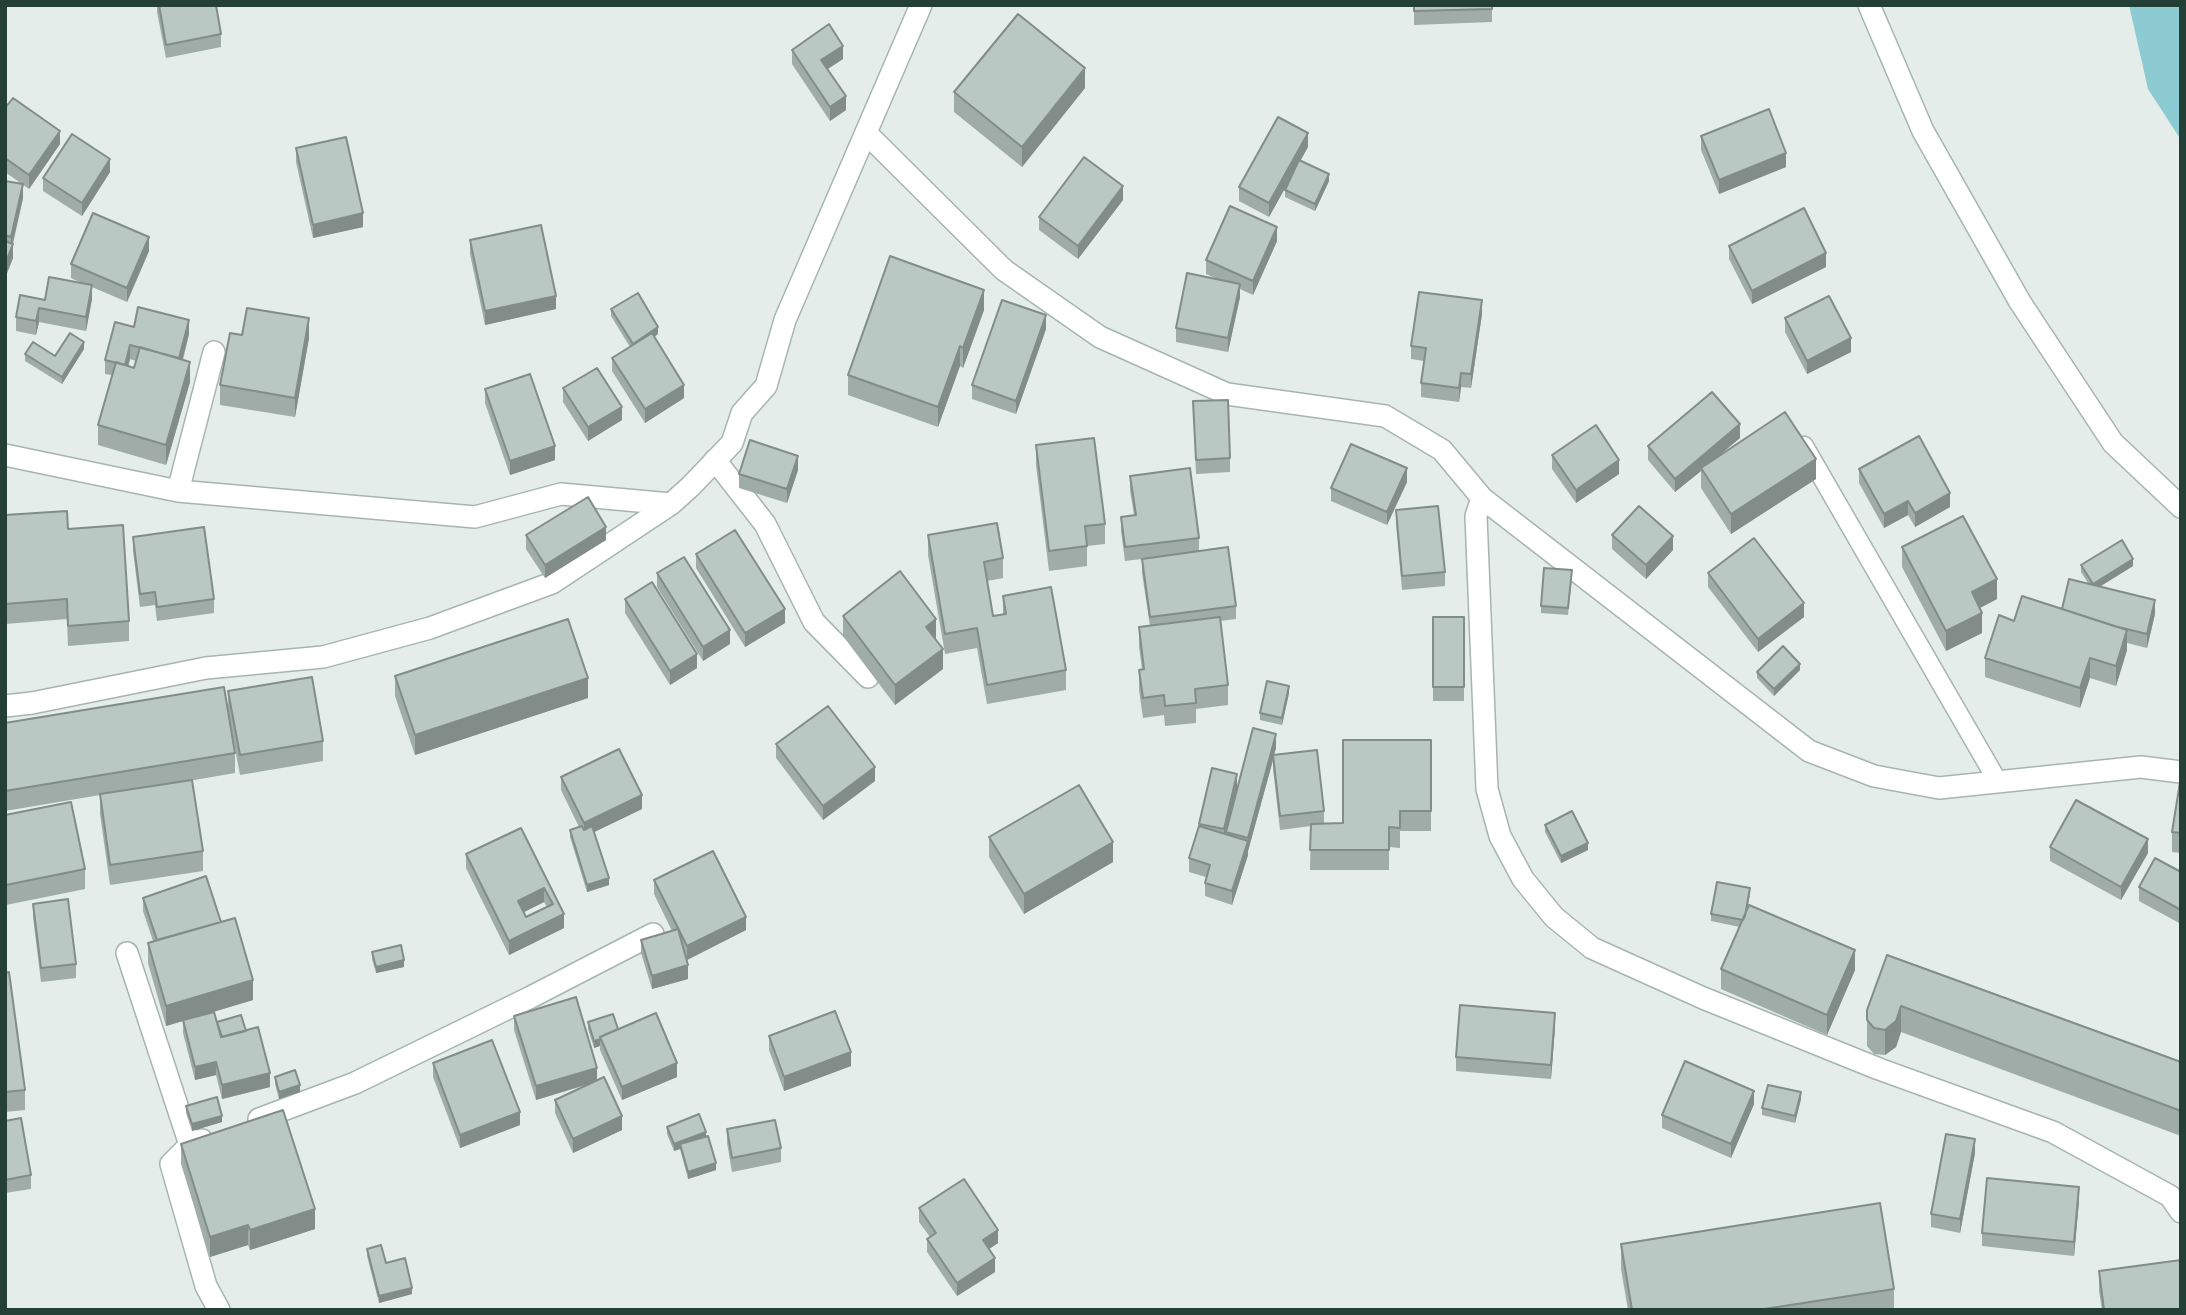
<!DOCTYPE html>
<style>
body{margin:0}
#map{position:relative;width:2186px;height:1315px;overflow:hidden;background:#e4ede9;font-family:"DejaVu Sans",sans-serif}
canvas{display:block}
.frame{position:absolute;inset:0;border:7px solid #233f36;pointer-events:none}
</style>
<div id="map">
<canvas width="2186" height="1315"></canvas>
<div class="frame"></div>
</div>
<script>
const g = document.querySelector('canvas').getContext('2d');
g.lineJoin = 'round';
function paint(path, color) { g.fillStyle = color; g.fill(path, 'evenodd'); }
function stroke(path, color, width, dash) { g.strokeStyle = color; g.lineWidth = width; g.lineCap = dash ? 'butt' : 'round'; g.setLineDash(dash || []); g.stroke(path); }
paint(new Path2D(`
 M2129 5H2181V140L2148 89Z`), '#8dcbd2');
const service = new Path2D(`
 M1804 446 1998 782`);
const minor = new Path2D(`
 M1869 5 1923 131 2020 302 2113 443 2181 507
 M866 133 1004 270 1100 337 1227 394 1385 416 1442 450 1482 498 1809 751 1874 776 1939 788 2141 767 2181 772
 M5 455 178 491 475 517 561 494 671 504
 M715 460 765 524 814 622 868 677
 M178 491 214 352
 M1482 498 1476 516 1487 789 1500 836 1523 879 1554 917 1592 948 1703 998 1879 1069 2053 1132 2170 1196 2181 1212
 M5 706 32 703 206 668 323 657 430 628 552 583 671 504 691 486 732 443 742 413 766 386 785 320 921 5
 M127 953 190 1145
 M259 1119 355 1083 531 997 653 934
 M202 1140 190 1145 171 1164 206 1286 219 1310`);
stroke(service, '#a6b5b0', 21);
stroke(minor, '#a6b5b0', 24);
stroke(service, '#fff', 18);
stroke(minor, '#fff', 21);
paint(new Path2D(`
 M157 5H216L221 34V47L166 58 157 12Z
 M1414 5H1492V22L1414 25Z
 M792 50 843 59 828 69 846 110 830 121 792 64Z
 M1085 88 1022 167 954 112V92Z
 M5 108 60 144 29 189 5 172Z
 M1701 136 1786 167 1719 194 1701 150Z
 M1308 147 1300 161 1329 181 1315 211 1285 197V190L1294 171 1269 217 1239 201V187Z
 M296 148 363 227 313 238 296 162Z
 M110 172 82 216 43 191V178Z
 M5 181 23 198 13 244V258L5 278Z
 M1123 200 1078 259 1039 230V217Z
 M470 240 556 309 485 325 470 254Z
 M1277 241 1253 295 1240 289V297L1228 352 1176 342V328L1219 280 1206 274V260Z
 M1729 246 1826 267 1752 304 1729 259Z
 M149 251 127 302 92 287V299L86 331 39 322 36 335 16 331V317L45 300 84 284 71 278V264Z
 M611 309 658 334 654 337 684 398 645 423 612 371V358L630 347 611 316Z
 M984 310 963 368 960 366 938 427 848 395V375Z
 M1482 314 1471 388 1461 387 1459 402 1421 397V383L1424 361 1411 359V346Z
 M1785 318 1851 352 1807 374 1785 332Z
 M134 327 189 334 183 360 190 382 166 465 98 445V425L112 375 105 374V360ZM130 359 136 361 134 368 128 366Z
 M1046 329 1016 414 972 399V385Z
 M242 335 309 338 295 417 220 405V385Z
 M84 349 62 384 25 361V354L55 356Z
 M563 388 622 420 588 441 563 402Z
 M485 389 555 460 510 475 485 403Z
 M1193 401 1230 458V472L1196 474Z
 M1740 438 1714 459 1816 479 1731 534 1701 488V471L1675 492 1648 460V446Z
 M1036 445 1105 524V544L1087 546V566L1049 571 1036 465Z
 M1552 455 1619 474 1576 503 1552 469Z
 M1859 469 1950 507 1915 527 1908 515 1884 528 1859 483Z
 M798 470 787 503 739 488V474Z
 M1130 476 1199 538V552L1236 606V619L1220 621 1228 685V705L1196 709V723L1165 726 1164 715 1143 718 1139 690V670L1142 669 1139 647V627L1150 626 1142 573V559L1185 554 1125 561 1121 531V517L1134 515 1130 490Z
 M1407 482 1387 525 1331 501V488Z
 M1396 510 1445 572V586L1402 590 1396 524Z
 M5 515 68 529 129 621V641L68 646 67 619 5 624Z
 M526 535 606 540 545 578 526 549Z
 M928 535 1003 558V578L987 581 993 616 1003 615V596L1066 670V690L987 704 977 648 945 654 928 555Z
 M1612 535 1673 550 1646 579 1612 549Z
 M133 537 214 599V613L157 621 155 605 140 607 133 551Z
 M1902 547 1997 599 1980 608 1982 633 1946 651 1902 567Z
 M696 554 785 623 745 647 696 568Z
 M2081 565 2133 566 2100 586 2155 614 2147 648 2127 643V650L2116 686 2090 678 2080 708 1985 677V658L2014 621 2062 609 2088 583 2081 572Z
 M657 573 730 644 703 661 657 587Z
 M1708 573 1804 617 1758 652 1708 587Z
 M1572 577 1568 615 1541 613V606Z
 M625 599 697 668 670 685 625 613Z
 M843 616 936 639 943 669 895 705 843 636Z
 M1433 617H1464V701H1433Z
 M1800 670 1774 696 1757 678V672Z
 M395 676 588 698 415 755 395 696Z
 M228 691 323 741V761L240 775 228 711Z
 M1289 693 1282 725 1260 720V713Z
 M5 723 235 753V773L171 784 203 851V871L110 885 100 814V795L5 811Z
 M1431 740V831H1400V848L1389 847V870H1310L1311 826 1280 830 1273 769V760L1248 851V855L1232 905 1205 896V883L1206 877 1189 872V858L1199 824 1237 788 1276 748 1274 755 1324 811V824L1343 823Z
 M776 744 875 781 823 820 776 758Z
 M2181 776V853L2172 852V832Z
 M561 777 642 809 594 832 609 885 587 892 570 837V830L579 827 561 790Z
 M5 815 85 869V889L6 905 5 900Z
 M1545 825 1588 850 1561 863 1545 832Z
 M521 828 564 928 509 955 466 868V854ZM544 902 547 907 526 917 524 912Z
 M989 837 1113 862 1024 914 989 857Z
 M2050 847 2148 853 2121 900 2050 861Z
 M2181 872V924L2139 901V887Z
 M654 880 746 930 687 960 688 979 652 989 641 953V940L672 931 654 894Z
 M1750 895 1747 910 1855 970 1827 1035 1721 989V969L1740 927 1711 921V914Z
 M143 898 221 922 253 1000 203 1015 217 1025 246 1031 270 1087 222 1099 216 1075 195 1080 183 1033V1021L166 1026 148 963V943L153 941 143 911Z
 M33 904 76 964V978L41 982 33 917Z
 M372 952 404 967 376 973 372 959Z
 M1887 955 2181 1062V1136L1901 1032 1896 1047 1885 1055 1874 1054 1867 1046V1010Z
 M5 973 25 1090V1110L5 1112Z
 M514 1016 597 1080 622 1130 573 1153 555 1113V1100L590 1084 536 1100 514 1030Z
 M588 1022 618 1029 677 1077 622 1100 600 1050V1046L594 1048 588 1029Z
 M1555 1027 1551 1079 1456 1071V1057Z
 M769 1036 851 1066 784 1091 769 1050Z
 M433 1063 520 1125 460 1148 433 1077Z
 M275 1077 300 1092 279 1099 275 1084Z
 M1801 1099 1795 1123 1762 1115V1108Z
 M1754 1104 1731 1158 1662 1128V1115Z
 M186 1106 222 1122 192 1131 186 1113Z
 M5 1121 31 1175V1189L5 1193Z
 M667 1127 706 1137 716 1170 688 1179 680 1149 674 1151 667 1134Z
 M727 1129 781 1148V1162L732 1172 727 1143Z
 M181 1144 315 1229 250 1250 248 1245 210 1257 181 1164Z
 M1975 1153 1960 1233 1931 1227V1214Z
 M2079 1201 2074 1256 1982 1246V1233Z
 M919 1208 998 1243 989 1249 995 1272 957 1296 927 1252V1239L930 1237 919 1222Z
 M1621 1244 1894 1289V1310H1628L1621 1269Z
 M367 1249 386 1263 412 1294 379 1303 367 1256Z
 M2099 1271 2181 1310H2102L2099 1291Z`), '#9faca7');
paint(new Path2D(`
 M843 46V59L821 73V60Z
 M1085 68V88L1022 167V147Z
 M846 96V110L830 121V107Z
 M60 131V144L29 189V175Z
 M1308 133V147L1269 217V203Z
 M1786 153V167L1719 194V180Z
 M110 159V172L82 216V203Z
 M1329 174V181L1315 211V204Z
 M23 184V198L12 246 13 244V258L5 278V264L11 248V237Z
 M1123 186V200L1078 259V246Z
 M363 213V227L313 238V225Z
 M1277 227V241L1253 295V281Z
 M149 237V251L127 302V288Z
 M1826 253V267L1752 304V291Z
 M1240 284V297L1228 352V338Z
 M92 285V299L86 331V317Z
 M984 290V310L963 368V348Z
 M556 296V309L485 325V311Z
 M1482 300V314L1471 388V374Z
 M39 308V322L36 335V321Z
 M1046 315V329L1016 414V401Z
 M309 318V338L295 417V398Z
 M189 320V334L179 372V358Z
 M658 327V334L633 351V344Z
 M1851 338V352L1807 374V361Z
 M84 342V349L62 384V377Z
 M130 345V359L125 379V365Z
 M960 346V366L938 427V407Z
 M190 362V382L166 465V445Z
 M1461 373V387L1459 402V388Z
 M684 385V398L645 423V409Z
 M622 407V420L588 441V427Z
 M1740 424V438L1702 470 1701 468V471L1675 492V479Z
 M555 446V460L510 475V461Z
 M798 456V470L787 503V489Z
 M1816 459V479L1731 534V514Z
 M1619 460V474L1576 503V490Z
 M1407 468V482L1387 525V512Z
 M1950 493V507L1915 527V513Z
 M1908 501V515L1884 528V514Z
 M606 527V540L545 578V565Z
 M1673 536V550L1646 579V565Z
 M2133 559V566L2093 591V584Z
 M1997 579V599L1972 612V592Z
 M2155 600V614L2147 648V634Z
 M1804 603V617L1758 652V639Z
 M785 609V623L745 647V633Z
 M1982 613V633L1946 651V631Z
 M936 619V639L926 647V627Z
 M730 630V644L703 661V647Z
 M2127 630V650L2116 686V666Z
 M943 649V669L895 705V685Z
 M697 654V668L670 685V671Z
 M2090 658V678L2080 708V688Z
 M1800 664V670L1774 696V689Z
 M588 678V698L415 755V735Z
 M1289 686V693L1282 725V718Z
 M1276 734V748L1273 758V755V760L1248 851V838Z
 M875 767V781L823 820V806Z
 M1237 774V788L1224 843V829Z
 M642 795V809L584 837V823Z
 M2148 839V853L2121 900V887Z
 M1248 841V855L1232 905V891Z
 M1113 842V862L1024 914V894Z
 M1588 843V850L1561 863V856Z
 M609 878V885L587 892V885Z
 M544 888V902L518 915V901Z
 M564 914V928L509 955V941Z
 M746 917V930L687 960V946Z
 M1855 950V970L1827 1035V1015Z
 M404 960V967L376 973V967Z
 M688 965V979L652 989V976Z
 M253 980V1000L166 1026V1006Z
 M1901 1006V1032L1896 1047 1885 1055V1030Z
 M1555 1013V1027L1551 1079V1065Z
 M600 1039V1046L594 1048V1041Z
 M851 1052V1066L784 1091V1077Z
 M216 1062V1075L195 1080V1067Z
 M677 1063V1077L622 1100V1087Z
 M597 1068V1081L536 1100V1086Z
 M270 1073V1087L222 1099V1085Z
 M300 1085V1092L279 1099V1092Z
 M1754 1091V1104L1731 1158V1144Z
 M1801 1092V1099L1795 1123V1116Z
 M520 1112V1125L460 1148V1135Z
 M222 1116V1122L192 1131V1124Z
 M622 1116V1130L573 1153V1139Z
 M706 1132V1139L680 1144V1149L674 1151V1144Z
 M1975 1139V1153L1960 1233V1219Z
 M716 1163V1170L688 1179V1172Z
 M2079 1187V1201L2074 1256V1242Z
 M315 1209V1229L250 1250V1230Z
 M248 1225V1245L210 1257V1237Z
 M998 1230V1243L983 1253V1240Z
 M995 1258V1272L957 1296V1283Z
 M412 1288V1294L379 1303V1296Z`), '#828c88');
const building = new Path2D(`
 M159 5H216L221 34 166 45Z
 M1414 5H1492V9L1414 11Z
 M1018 14 1085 68 1022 147 954 92Z
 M829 24 843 46 821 60 846 96 830 107 792 50Z
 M13 98 60 131 29 175 5 158V108Z
 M1769 109 1786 153 1719 180 1701 136Z
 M1278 117 1308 133 1269 203 1239 187Z
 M72 134 110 159 82 203 43 178Z
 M346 137 363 213 313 225 296 148Z
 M1084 157 1123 186 1078 246 1039 217Z
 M1299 160 1329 174 1315 204 1285 190Z
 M5 181 23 184 11 237 5 235Z
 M1230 206 1277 227 1253 281 1206 260Z
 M1804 208 1826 253 1752 291 1729 246Z
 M93 213 149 237 127 288 71 264Z
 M541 225 556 296 485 311 470 240Z
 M5 241 13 244 5 264Z
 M890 256 984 290 963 348 960 346 938 407 848 375Z
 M1187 273 1240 284 1228 338 1176 328Z
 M49 277 92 285 86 317 39 308 36 321 16 317 20 295 45 300Z
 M1419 292 1482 300 1471 374 1461 373 1459 388 1421 383 1426 348 1411 346Z
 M638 293 658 327 633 344 611 309Z
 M1829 296 1851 338 1807 361 1785 318Z
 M1002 300 1046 315 1016 401 972 385Z
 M138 307 189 320 179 358 130 345 125 365 105 360 115 322 134 327Z
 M247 308 309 318 295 398 220 385 230 333 242 335Z
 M70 333 84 342 62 377 25 354 33 342 55 356Z
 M652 333 684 385 645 409 612 358Z
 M140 347 190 362 166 445 98 425 116 362 134 368Z
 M597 368 622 407 588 427 563 388Z
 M530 374 555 446 510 461 485 389Z
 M1712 392 1740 424 1675 479 1648 446Z
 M1228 400 1230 458 1196 460 1193 401Z
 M1785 412 1816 459 1731 514 1701 468Z
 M1596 425 1619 460 1576 490 1552 455Z
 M1919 436 1950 493 1915 513 1908 501 1884 514 1859 469Z
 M1094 438 1105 524 1085 526 1087 546 1049 551 1036 445Z
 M750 440 798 456 787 489 739 474Z
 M1351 444 1407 468 1387 512 1331 488Z
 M1190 468 1199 538 1125 547 1121 517 1136 515 1130 476Z
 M588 497 606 527 545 565 526 535Z
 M1438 506 1445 572 1402 576 1396 510Z
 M1639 506 1673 536 1646 565 1612 535Z
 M67 511 68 529 123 525 129 621 68 626 67 599 5 604V515Z
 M1963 516 1997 579 1972 592 1982 613 1946 631 1902 547Z
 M997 523 1003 558 984 562 993 616 1006 614 1003 596 1051 587 1066 670 987 685 977 628 945 634 928 535Z
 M204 527 214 599 157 607 155 592 140 594 133 537Z
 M735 530 785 609 745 633 696 554Z
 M1754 538 1804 603 1758 639 1708 573Z
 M2122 540 2133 559 2093 584 2081 565Z
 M1228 547 1236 606 1150 617 1142 559Z
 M684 557 730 630 703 647 657 573Z
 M1544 568 1572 570 1568 608 1541 606Z
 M900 571 936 619 926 627 943 649 895 685 843 616Z
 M2069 579 2155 600 2147 634 2114 626 2062 609Z
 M652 582 697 654 670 671 625 599Z
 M2022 596 2127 630 2116 666 2090 658 2080 688 1985 658 1999 615 2014 621Z
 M1220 617 1228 685 1195 689 1196 703 1165 706 1164 695 1143 698 1139 670 1144 669 1139 627Z
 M1433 617H1464V687H1433Z
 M568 619 588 678 415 735 395 676Z
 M1783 646 1800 664 1774 689 1757 672Z
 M312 677 323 741 240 755 228 691Z
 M1267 681 1289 686 1282 718 1260 713Z
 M224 687 235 753 5 791V723Z
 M828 706 875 767 823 806 776 744Z
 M1253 728 1276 734 1248 838 1226 832Z
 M1343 740H1431V811H1400V828L1389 827V850H1310L1311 824 1343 823Z
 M619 749 642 795 584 823 561 777Z
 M1317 750 1324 811 1280 816 1273 755Z
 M1212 768 1237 774 1224 829 1199 824Z
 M2181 776V833L2172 832Z
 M192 780 203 851 110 865 100 794Z
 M1079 785 1113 842 1024 894 989 837Z
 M2076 800 2148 839 2121 887 2050 847Z
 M71 802 85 869 6 885 5 880V815Z
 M1572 811 1588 843 1561 856 1545 825Z
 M582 826 584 830 592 826 609 878 587 885 570 830Z
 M1199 826 1248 841 1232 891 1205 883 1210 865 1189 858Z
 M521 828 564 914 509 941 466 854ZM544 888 553 904 526 917 518 901Z
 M713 851 746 917 687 946 654 880Z
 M2155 858 2181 872V910L2139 887Z
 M206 876 221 922 157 940 143 898Z
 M1717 882 1750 888 1745 916 1743 920 1711 914Z
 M68 899 76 964 41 968 33 904Z
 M1749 905 1855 950 1827 1015 1721 969Z
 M235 918 253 980 166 1006 148 943Z
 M678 929 688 965 652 976 641 940Z
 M401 945 404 960 376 967 372 952Z
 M1887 955 2181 1062V1111L1901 1006 1896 1021 1885 1030 1874 1028 1867 1020V1010Z
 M9 972 25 1090 5 1092V973Z
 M576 997 597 1068 536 1086 514 1016Z
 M1460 1005 1555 1013 1551 1065 1456 1057Z
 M835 1011 851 1052 784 1077 769 1036Z
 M214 1012 221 1037 258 1027 270 1073 222 1085 216 1062 195 1067 183 1020Z
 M656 1013 677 1063 622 1087 600 1037Z
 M613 1014 618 1029 600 1037 601 1039 594 1041 588 1022Z
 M241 1015 246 1031 222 1037 217 1022Z
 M492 1040 520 1112 460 1135 433 1063Z
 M1685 1061 1754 1091 1731 1144 1662 1115Z
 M295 1070 300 1085 279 1092 275 1077Z
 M604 1077 622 1116 573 1139 555 1100Z
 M1768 1085 1801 1092 1795 1116 1762 1108Z
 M217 1097 222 1116 192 1124 186 1106Z
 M283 1110 315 1209 250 1230 248 1225 210 1237 181 1144Z
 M699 1114 706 1132 674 1144 667 1127Z
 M21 1118 31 1175 5 1180V1121Z
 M775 1120 781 1148 732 1158 727 1129Z
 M1946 1134 1975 1139 1960 1219 1931 1214Z
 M708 1136 716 1163 688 1172 680 1144Z
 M1987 1178 2079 1187 2074 1242 1982 1233Z
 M964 1179 998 1230 983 1240 995 1258 957 1283 927 1239 936 1233 919 1208Z
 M1880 1203 1894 1289 1758 1310H1632L1621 1244Z
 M381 1245 386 1263 405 1258 412 1288 379 1296 367 1249Z
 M2181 1260V1310H2104L2099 1271Z`);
paint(building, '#b9c8c2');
stroke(building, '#828c88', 2);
</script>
